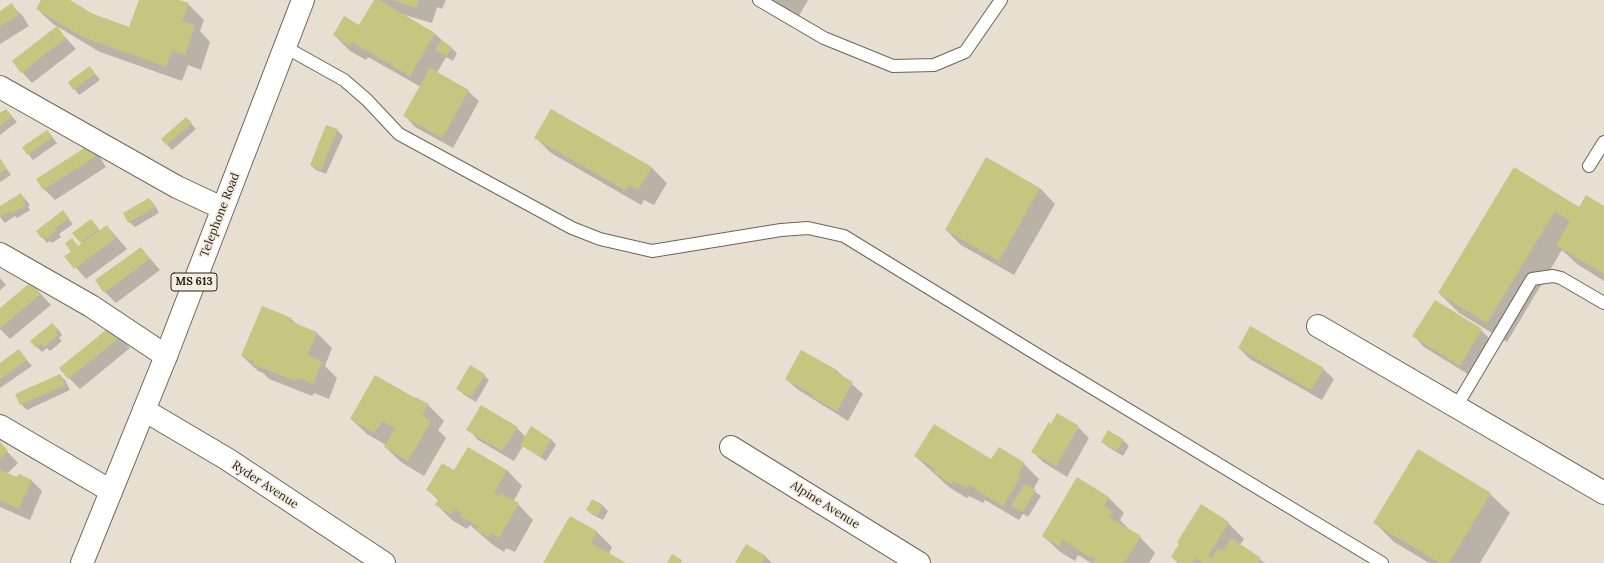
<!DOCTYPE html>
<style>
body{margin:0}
canvas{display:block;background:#e7dfd1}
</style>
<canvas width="1604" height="563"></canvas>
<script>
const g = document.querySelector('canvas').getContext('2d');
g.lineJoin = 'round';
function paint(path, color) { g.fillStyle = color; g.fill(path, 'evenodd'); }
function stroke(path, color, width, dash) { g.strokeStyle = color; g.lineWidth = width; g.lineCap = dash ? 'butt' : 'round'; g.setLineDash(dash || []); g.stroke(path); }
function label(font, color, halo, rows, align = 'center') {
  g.font = font + ' Lora,serif'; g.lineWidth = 3.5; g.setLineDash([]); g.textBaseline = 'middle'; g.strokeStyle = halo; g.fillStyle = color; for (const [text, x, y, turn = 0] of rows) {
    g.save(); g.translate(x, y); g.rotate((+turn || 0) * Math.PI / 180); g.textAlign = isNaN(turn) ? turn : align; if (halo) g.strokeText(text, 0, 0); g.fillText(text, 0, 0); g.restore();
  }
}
paint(new Path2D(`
 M42 0H68L93 14 130 28 140 0H176L188 4 204 20 200 31 210 42 201 70 188 65 182 81 100 52 53 24 37 9Z
 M375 0H446L442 9 437 7 432 23 401 14 435 34 457 53 453 61 446 57 437 73 468 91 479 101 453 148 415 127 405 116 421 87 368 57 366 60 350 51 334 35 360 26Z
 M752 0H808L794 25Z
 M11 5 22 15 29 26 0 44V12Z
 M57 28 76 49 32 83 22 72Z
 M90 67 100 80 79 95 69 82Z
 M6 110 17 122 0 135V115Z
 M186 118 196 129 172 150 162 139Z
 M337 130 343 136 326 174 316 170 311 165Z
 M47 131 57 143 33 160 23 147Z
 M536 138 651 167 667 183 654 205 644 200 641 205 551 153Z
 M89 146 100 157 106 167 55 200 44 189Z
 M0 160 11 175 0 182Z
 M1515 169 1579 208 1604 207V281L1577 264 1562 250 1507 342 1459 313 1439 293Z
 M1040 188 1055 204 1014 275 961 245 946 230Z
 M21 194 30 205 28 206 30 210 17 218 15 216 5 223 0 217V207Z
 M149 199 154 204 159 213 135 227 129 222Z
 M63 212 73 224 59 234 61 237 52 243 50 241 47 243 37 231Z
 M91 220 100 231 107 226 127 249 86 279 66 256 72 252V239L79 247 83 244 74 233Z
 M141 248 160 270 116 303 105 292Z
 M0 278 6 285 0 290Z
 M31 284 51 305 10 339 0 329V310Z
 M291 319 298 325 317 333 332 348 325 366 337 378 329 399 314 393 312 396 269 379 263 373 258 371 242 356Z
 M111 328 130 348 80 389 69 378Z
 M58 329 62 335 59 338 62 341 50 351 47 348 42 352 32 342Z
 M1481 330 1492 341 1471 376 1424 347 1414 336Z
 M1239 348 1323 369 1334 379 1322 400 1250 359Z
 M19 351 32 366 0 388V364Z
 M836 370 863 394 848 421 797 389 786 379Z
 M60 375 65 380 70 390 27 410 21 404Z
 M484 375 489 380 476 402 463 394 458 388Z
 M416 398 428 405 444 421 438 430 446 438 424 476 401 462 385 447 386 445 367 434 351 419 416 400Z
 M1078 427 1089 438 1067 477 1043 462 1032 451Z
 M517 428 526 437 551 439 556 445 546 461 523 446 514 461 478 440 468 429Z
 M1123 440 1129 446 1123 456 1108 447 1102 442Z
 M0 444 18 463 7 474 18 478 31 480 42 491 30 520 0 507Z
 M915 456 1024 464 1039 479 1033 490 1041 496 1028 517 1023 514 1019 520 985 500 983 503 969 496 967 498 950 488Z
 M507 470 522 486 513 502 518 504 533 520 515 552 506 548 504 552 493 545 470 525 467 529 452 520 437 505 439 501 428 490 455 472Z
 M1078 479 1109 498 1124 513 1120 520 1128 528 1127 529 1140 537 1155 553 1149 563H1091L1078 555 1075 561 1059 551 1043 536Z
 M1490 494 1510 513 1480 563H1429L1394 542 1374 522Z
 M592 500 603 506 608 511 603 520 593 515 587 510Z
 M571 517 597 532 612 547 609 554 624 563H545Z
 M1228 523 1244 539 1240 545 1265 563H1178L1172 557Z
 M747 546 766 557 772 563H737Z`), '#0003');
paint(new Path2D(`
 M41 0H70L93 14 129 27 139 0H179L189 3 182 21 195 25 185 55 172 50 166 67 83 37 36 9Z
 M374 0H379L435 33 410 76 352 42 350 46 333 35 344 16 359 25Z
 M392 0H419L416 8Z
 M12 3 19 15 0 26V11Z
 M57 26 66 38 21 73 12 61Z
 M441 40 452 47 447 56 435 50Z
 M90 66 95 74 73 90 68 82Z
 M430 68 469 90 442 138 403 116Z
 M6 109 12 116 0 126V113Z
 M551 109 652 167 638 190 629 185 625 190 534 138Z
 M186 117 192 123 166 145 161 139Z
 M326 125 338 129 321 170 310 165Z
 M47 130 53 137 27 155 22 147Z
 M89 145 96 156 43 190 36 179Z
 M986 157 1040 188 999 261 945 230Z
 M0 158 7 169 0 173Z
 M1514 167 1579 207 1586 195 1604 206V274L1556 245 1570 221 1555 211 1487 323 1438 293Z
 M21 193 25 200 23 201 26 205 11 214 10 211 0 217V206Z
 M149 198 155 207 128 223 123 213Z
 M63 210 69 218 54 229 56 231 46 239 44 236 41 238 36 231Z
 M91 219 99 229 80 243 72 233Z
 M107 225 116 238 74 269 64 256 71 252 65 243 72 238 78 246Z
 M141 247 150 259 104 293 95 280Z
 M31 282 41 294 0 328V308Z
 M1435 300 1482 329 1460 366 1412 336Z
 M262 306 292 318 290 321 317 332 308 355 322 362 313 384 298 378 296 381 252 364 254 361 241 356Z
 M52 323 58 329 55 332 58 335 44 347 41 343 36 348 30 341Z
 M111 326 120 337 68 379 59 368Z
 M1250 326 1324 368 1311 390 1238 348Z
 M19 349 27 360 0 379V363Z
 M801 350 837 370 835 372 853 382 837 411 812 397 813 395 785 379Z
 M470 365 485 374 471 397 456 389Z
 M60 374 65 385 20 405 15 394Z
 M375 375 415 398V397L429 404 422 416 431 421 408 461 384 447 395 428 382 421 374 433 350 419Z
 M481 405 518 427 502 451 466 430Z
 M1057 413 1079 426 1056 466 1031 452 1049 422 1051 424Z
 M934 424 991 459 999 447 1025 463 1018 474 1021 476 1003 506 969 485 967 488 953 481 951 484 934 472 936 469 914 456Z
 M531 426 551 439 541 457 520 445Z
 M1108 430 1124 440 1117 451 1101 442Z
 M0 442 8 451 0 459Z
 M468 447 507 470 494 493 498 496 500 493 519 503 499 538 490 533 488 537 476 530 478 526 460 516 462 513 455 509 451 514 435 505 439 498 426 490 442 463 454 470Z
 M1418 449 1491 493 1449 563H1440L1373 523Z
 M0 470 17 477 19 474 32 480 19 509 0 501Z
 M1077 477 1109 497 1104 506 1113 512 1109 517 1141 536 1124 563H1095L1093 562 1095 558 1092 556 1091 558 1063 540 1059 546 1042 536Z
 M1025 484 1036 490 1023 512 1011 506Z
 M592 499 603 505 597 516 586 510Z
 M1201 504 1229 522 1208 556 1211 559 1218 548 1223 551 1231 538 1261 558 1258 563H1203L1195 558 1192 563H1180L1171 557 1179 544 1177 542Z
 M570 516 597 531 591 543 626 563H543Z
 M746 544 766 556 762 563H735Z
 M672 554 682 560 681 563H667Z`), '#c6c681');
const lane = new Path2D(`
 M759 0 824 38 893 66 934 65 965 52 1001 0
 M285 47 344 80 367 100 399 134 572 228 600 239 652 251 781 230 808 228 844 236 1046 360 1382 563
 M1589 166 1604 142
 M1456 407 1532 279 1553 276 1561 278 1604 303`);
const street = new Path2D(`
 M0 87 177 187 222 208
 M0 254 91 306 166 356
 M1318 326 1604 493
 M144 410 227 459 384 563
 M0 426 111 491
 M731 447 919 563`);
const primary = new Path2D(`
 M82 563 166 356 303 0`);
stroke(lane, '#6c6559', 14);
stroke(street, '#6c6559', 24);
stroke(primary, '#6c6559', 24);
stroke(lane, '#fff', 12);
stroke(street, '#fff', 22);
stroke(primary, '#fff', 22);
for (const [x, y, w] of [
 [194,282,46]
]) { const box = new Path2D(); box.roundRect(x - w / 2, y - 9, w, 18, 3); g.fillStyle = '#f4ecde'; g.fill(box); stroke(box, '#24211c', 1); }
label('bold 11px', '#24211c', null, [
 ["MS 613",194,282]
]);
label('12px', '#24211c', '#f4ecde', [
 ["Telephone Road",220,215,-69],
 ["Ryder Avenue",265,485,33],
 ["Alpine Avenue",825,505,32]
]);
</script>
